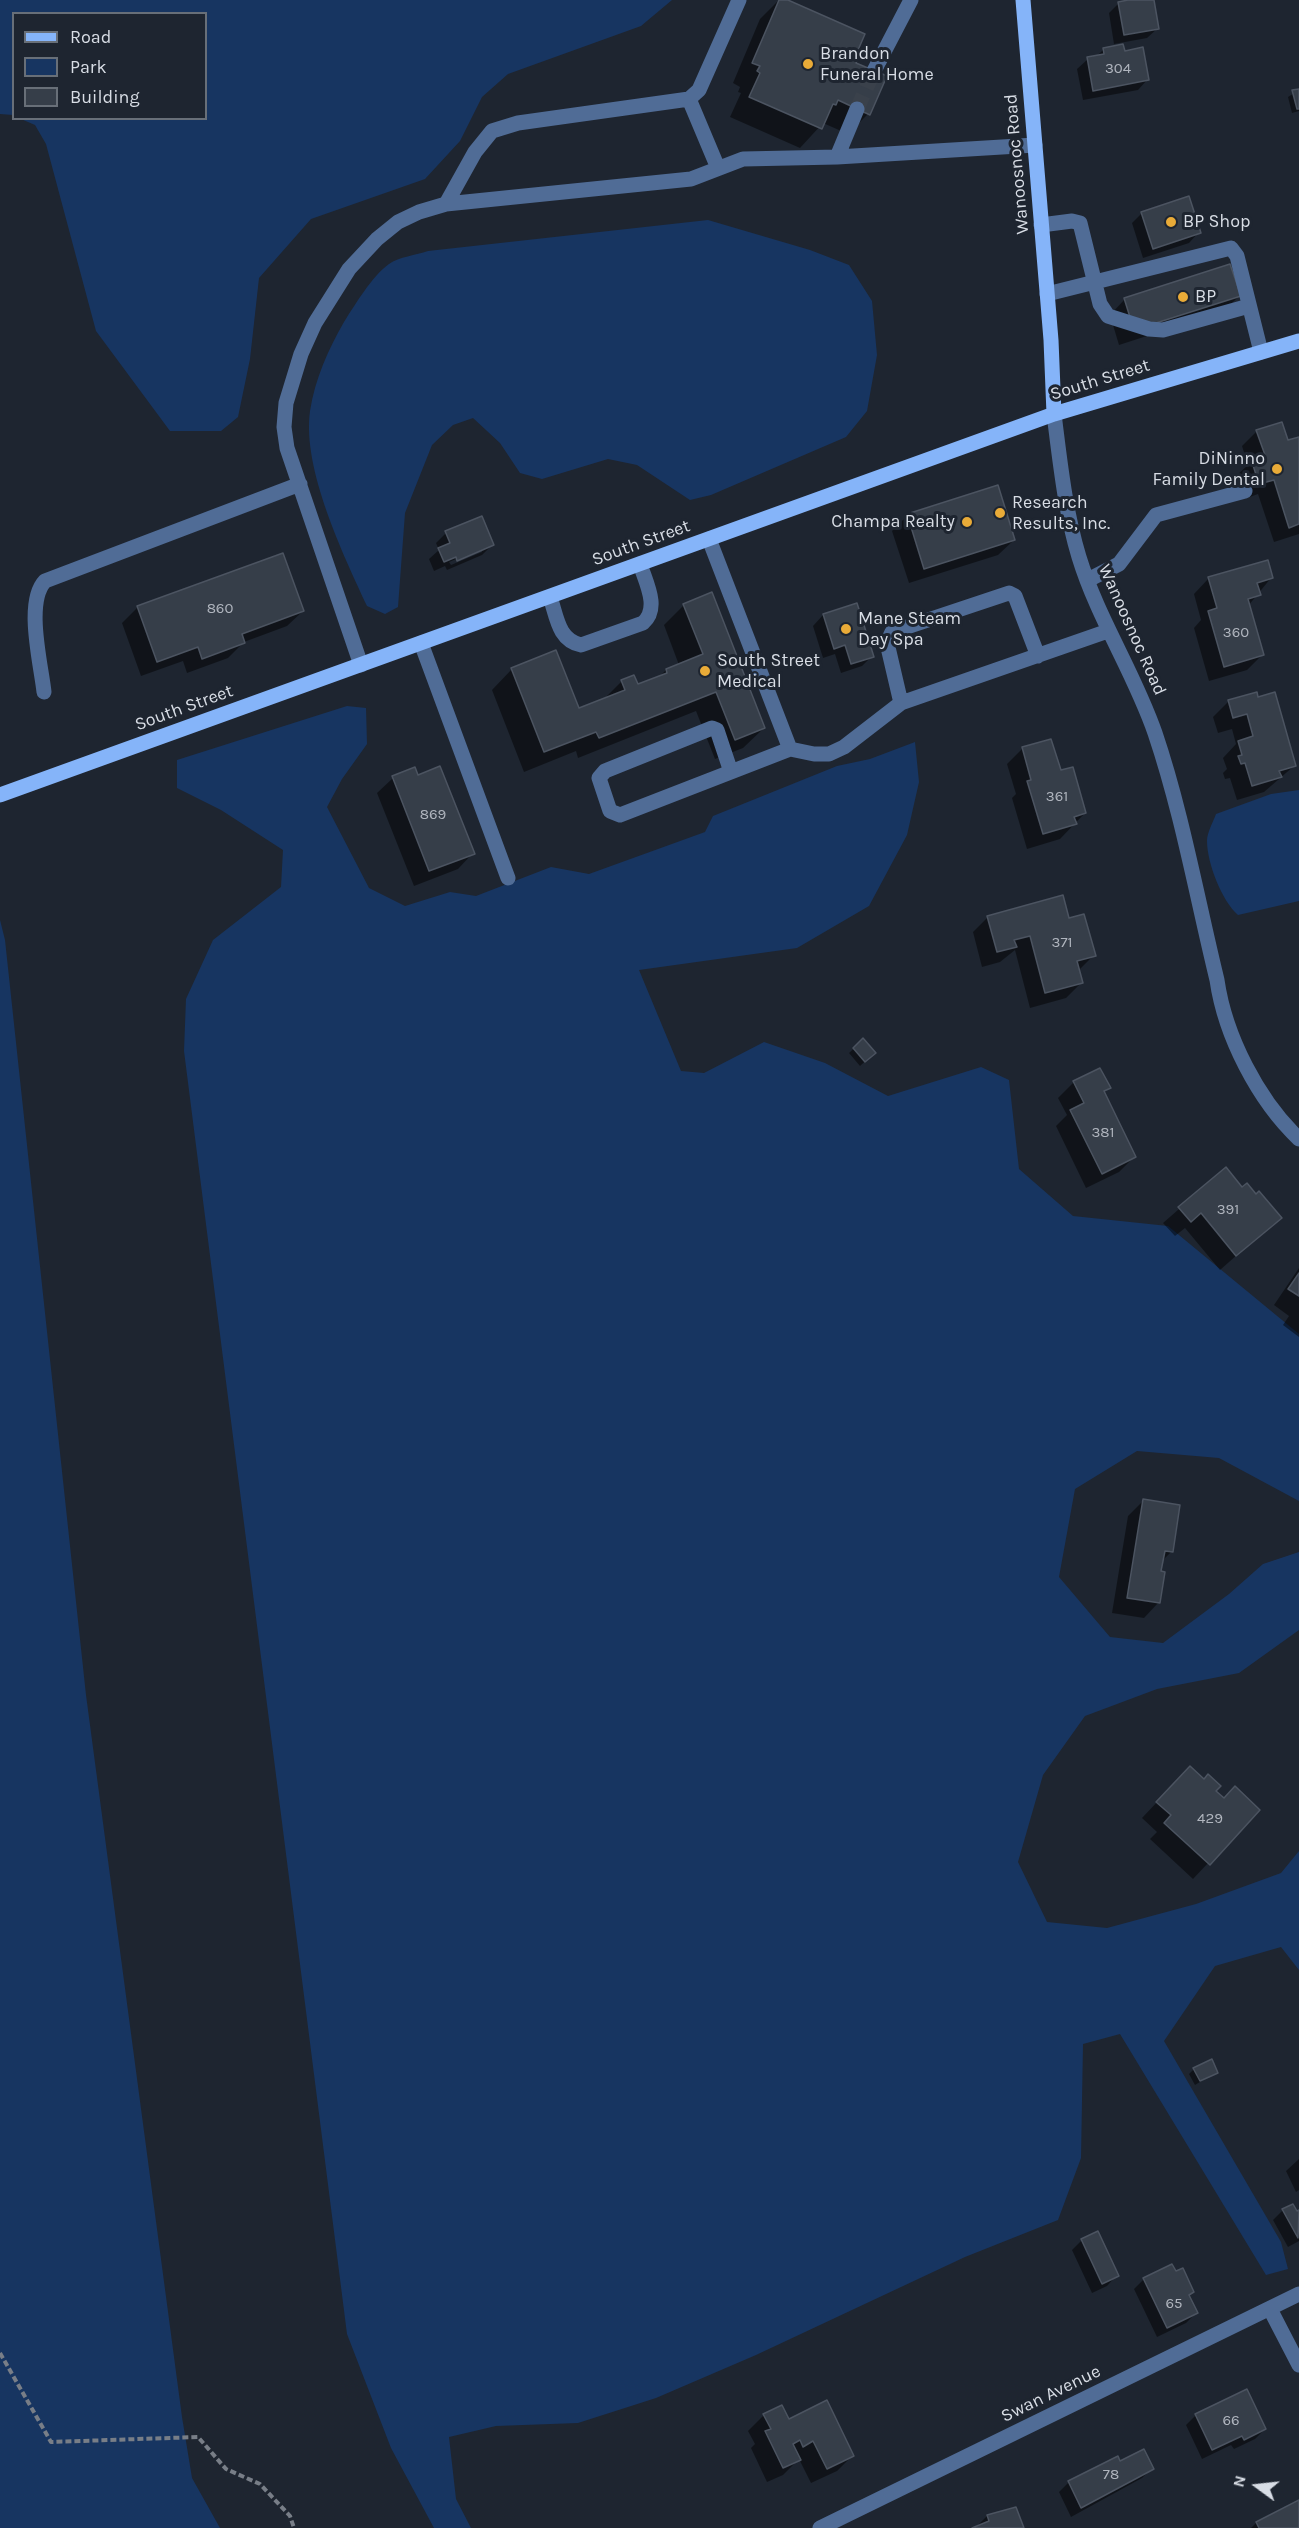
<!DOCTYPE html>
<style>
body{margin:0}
#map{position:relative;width:1299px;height:2528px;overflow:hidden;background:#1e2530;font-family:Karla,sans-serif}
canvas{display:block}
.legend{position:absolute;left:12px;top:12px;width:195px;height:108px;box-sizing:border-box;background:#1e2530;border:2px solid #686f78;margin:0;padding:8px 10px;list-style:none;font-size:18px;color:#d8dde5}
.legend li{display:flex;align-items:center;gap:12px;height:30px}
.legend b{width:30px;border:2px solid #686f78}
.north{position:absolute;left:1227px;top:2456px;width:60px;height:60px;-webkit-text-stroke:4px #1e2530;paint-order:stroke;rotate:285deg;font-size:16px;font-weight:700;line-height:24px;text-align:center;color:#d8dde5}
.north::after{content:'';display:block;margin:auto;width:21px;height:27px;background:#d8dde5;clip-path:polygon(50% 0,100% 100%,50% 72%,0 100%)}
</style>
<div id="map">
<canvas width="1299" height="2528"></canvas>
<ul class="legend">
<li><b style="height:8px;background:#85b4f9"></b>Road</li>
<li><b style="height:16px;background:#173561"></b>Park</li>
<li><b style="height:16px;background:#363e49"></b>Building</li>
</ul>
<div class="north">N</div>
</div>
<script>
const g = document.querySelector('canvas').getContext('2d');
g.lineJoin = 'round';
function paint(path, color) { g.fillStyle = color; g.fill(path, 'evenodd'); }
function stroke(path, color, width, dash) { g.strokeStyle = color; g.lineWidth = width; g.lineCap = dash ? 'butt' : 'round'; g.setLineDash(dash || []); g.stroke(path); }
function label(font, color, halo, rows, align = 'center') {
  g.font = font + ' Karla,sans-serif'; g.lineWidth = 6; g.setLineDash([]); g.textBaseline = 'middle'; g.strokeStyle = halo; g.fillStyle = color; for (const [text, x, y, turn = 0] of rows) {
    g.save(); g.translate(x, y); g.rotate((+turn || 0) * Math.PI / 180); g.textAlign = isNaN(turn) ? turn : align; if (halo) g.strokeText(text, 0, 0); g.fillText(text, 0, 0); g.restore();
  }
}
paint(new Path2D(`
 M0 0H672L641 26 508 74 482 97 460 141 425 179 311 219 259 278 250 359 238 417 221 431H170L96 331 46 144 35 125 21 119 206 118V14H14L13 115 0 114Z
 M708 220 810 250 849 265 872 301 877 355 867 411 846 437 711 495 690 500 637 465 608 459 542 479 520 473 500 443 473 418 453 425 432 445 405 513 398 607 385 614 367 606C343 554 302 469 310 411 315 379 328 350 344 322 355 305 372 276 389 264 399 257 416 255 428 251Z
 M347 706 366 708 367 744 342 779 327 807 369 888 405 906 450 892 476 896 551 867 589 874 705 832 713 816 837 766 870 759 915 742 919 782 907 835 869 906 797 948 639 970 681 1071 704 1073 764 1042 825 1063 888 1096 981 1067 1009 1080 1019 1169 1073 1216 1168 1226 1299 1334V1501L1219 1458 1137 1451 1075 1489 1059 1577 1110 1637 1163 1643 1229 1594 1263 1564 1299 1552V1630L1239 1673 1157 1689 1085 1716 1043 1775 1018 1862 1047 1922 1107 1928 1196 1904 1281 1873 1299 1851V1970L1281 1947 1215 1966 1164 2041 1281 2242 1288 2269 1266 2275 1120 2034 1083 2044 1081 2158 1058 2220 965 2257 756 2355 656 2398 578 2423 496 2426 449 2437 456 2499 471 2528H434L391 2448 347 2334 184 1051 186 999 213 940 281 887 283 850 221 810 177 788V760Z
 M1299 790V901L1238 915C1222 901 1207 863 1207 841 1207 833 1213 822 1216 814L1271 794Z
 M0 920 5 940 86 1695 182 2417 192 2478 220 2528H0Z`), '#173561');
paint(new Path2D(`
 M779 0H784L853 58 868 114 848 134 823 123 800 148 730 117 741 93 738 92 740 87 733 83 760 19Z
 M1136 0H1153L1158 28 1147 38 1114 44 1109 13 1119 3Z
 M1104 49 1123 52 1148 79 1138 90 1083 100 1077 69 1088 59 1096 57Z
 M1299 90V111L1292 113 1288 97Z
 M1142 213 1199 232 1189 243 1143 258 1132 223Z
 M1239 296 1224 311 1119 345 1110 315 1125 299Z
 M1257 431 1287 442 1299 438V534L1274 542 1258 494 1244 499 1236 476 1248 465 1242 446Z
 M908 515 1014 540 998 555 909 583 892 531Z
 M446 533 492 545 482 555 447 570 445 566 434 571 429 559 439 550 436 543ZM482 548V552L451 565 449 562Z
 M282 555 303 611 287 626 244 642 228 658 187 673 183 661 141 676 122 623 137 608Z
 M1209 578H1271L1248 606 1262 655 1247 670 1209 681 1194 628 1201 620 1194 594Z
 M684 605 764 728 743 748 715 759 696 711 578 758 576 751 524 772 492 690 512 669 578 710 604 699 622 681 637 686 659 677 666 670 679 665 664 625Z
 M856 605 872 656 862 666 841 673 835 654 823 658 813 626 823 615Z
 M1256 694 1294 766 1264 792 1237 800 1230 778 1225 779 1223 773 1227 769 1223 758 1236 744 1232 729 1218 733 1213 717 1229 701Z
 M1050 741 1060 772 1085 813 1060 839 1027 849 1012 798 1016 794 1007 764 1022 749Z
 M417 776 473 853 458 869 414 886 377 793 393 778Z
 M988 917 1068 920 1094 955 1078 971 1081 983 1066 998 1030 1008 1015 950 1000 962 982 967 973 932Z
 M863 1040 874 1053 860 1066 849 1053Z
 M1100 1070 1109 1088 1103 1093 1134 1157 1119 1172 1086 1188 1056 1126 1067 1115 1058 1098 1074 1082Z
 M1225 1169 1242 1189 1280 1217 1220 1270 1185 1228 1175 1236 1163 1223Z
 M1299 1268V1337L1283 1325 1289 1316 1274 1305Z
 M1143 1501 1171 1552 1162 1561 1159 1602 1144 1618 1112 1613 1128 1516Z
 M1204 1781 1223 1800 1258 1810 1193 1879 1150 1839 1157 1832 1142 1818 1175 1783Z
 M1194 2069 1216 2072 1195 2085 1189 2074Z
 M1299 2159V2190L1296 2192 1286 2171Z
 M1283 2210 1299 2212V2241L1288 2247 1273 2220Z
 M1082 2240 1117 2275 1107 2286 1092 2293 1072 2250Z
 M1144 2279 1193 2292 1188 2296 1196 2313 1186 2323 1157 2337 1134 2289Z
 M764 2415 788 2421 852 2456 837 2471 811 2483 799 2459 783 2475 767 2482 751 2448 755 2444 748 2431Z
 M1196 2415 1265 2429 1255 2439 1234 2449 1231 2445 1202 2459 1186 2425Z
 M1120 2463 1152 2468 1142 2478 1071 2517 1059 2492 1069 2482Z
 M1299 2502V2528H1251L1256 2523Z
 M1015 2509 1022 2528H975L987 2516Z`), '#0007');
const building = new Path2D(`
 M779 0H788L865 34 855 57 858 58 856 63 887 76 870 115 838 100 836 105 833 104 822 129 749 97 760 73 757 71 760 66 752 63Z
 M1128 0H1154L1159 29 1124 35 1118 2Z
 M1123 44 1125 51 1143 47 1149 80 1093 91 1087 57 1104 54 1103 48Z
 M1299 89V109H1297L1292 90Z
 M1189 196 1201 233 1153 249 1141 212Z
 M1230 264 1241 296 1134 330 1124 298Z
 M1282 422 1288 440 1299 437V524L1289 528 1274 480 1259 484 1251 459 1265 455 1256 430Z
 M998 485 1015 540 924 569 907 514Z
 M482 516 494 545 457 561 456 557 444 562 438 548 450 543 445 531Z
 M283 553 304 611 242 634 245 643 202 659 198 647 157 662 137 606Z
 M1268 560 1273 578 1257 583 1261 595 1248 599 1264 655 1224 667 1208 611 1217 608 1208 577Z
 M712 592 765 728 735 740 716 692 599 738 596 732 544 752 511 668 556 650 579 708 625 690 621 680 634 675 638 684 667 673 666 669 703 654 683 604Z
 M857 603 874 657 851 664 845 645 834 649 823 614Z
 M1257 692 1258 697 1275 692 1296 766 1279 771 1282 777 1252 786 1245 763 1241 764 1238 756 1242 755 1238 741 1253 736 1247 714 1233 718 1228 700Z
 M1051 739 1061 770 1073 767 1086 813 1074 817 1077 824 1043 834 1027 781 1031 780 1022 747Z
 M440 766 475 854 429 871 392 776 415 767 418 775Z
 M1063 895 1069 918 1084 914 1096 956 1077 961 1083 983 1045 993 1030 936 1014 940 1017 947 997 952 987 916Z
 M863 1038 876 1053 865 1062 853 1048Z
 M1100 1068 1111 1088 1104 1091 1136 1157 1102 1174 1070 1110 1084 1103 1073 1081Z
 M1226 1167 1242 1187 1247 1183 1256 1194 1259 1191 1282 1218 1236 1256 1201 1213 1191 1222 1178 1207Z
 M1299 1273V1296L1288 1289Z
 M1143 1499 1180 1505 1173 1552 1165 1551 1161 1571 1165 1572 1160 1603 1127 1598Z
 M1190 1766 1204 1779 1208 1774 1221 1786 1216 1791 1224 1798 1235 1786 1260 1810 1210 1865 1164 1823 1171 1815 1156 1802Z
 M1212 2059 1218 2073 1200 2081 1193 2068Z
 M1293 2204 1297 2211 1299 2210 1298 2238 1282 2209Z
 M1098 2231 1119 2276 1102 2284 1081 2239Z
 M1172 2264 1176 2271 1183 2268 1194 2292 1189 2295 1198 2313 1167 2328 1143 2278Z
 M1247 2389 1266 2429 1244 2440 1242 2436 1212 2450 1195 2414Z
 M827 2400 854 2456 827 2469 813 2441 803 2447 800 2440 793 2444 801 2460 783 2468 765 2431 771 2429 763 2414 782 2405 789 2419Z
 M1144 2449 1154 2469 1081 2508 1068 2481 1118 2456 1120 2461Z
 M1299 2500V2528H1259L1256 2522Z
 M1016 2507 1024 2528H972L989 2521 987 2515Z`);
paint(building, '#363e49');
stroke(building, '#4c5461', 1.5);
stroke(new Path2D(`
 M857 109 874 71`), '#3a414b', 15, [15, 8]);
stroke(new Path2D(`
 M0 2353 51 2442 198 2437 226 2469 260 2484 290 2516 294 2528`), '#787e87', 4, [6, 3]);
stroke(new Path2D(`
 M874 71 911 0
 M689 99 718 168
 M837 157 857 109
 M446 204 475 152 492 131 518 123 689 99 699 90 739 0
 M1041 225 1072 221 1080 223 1100 304 1108 316 1149 329 1163 330 1249 306
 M1047 294 1231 248 1237 256 1261 352
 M1054 414C1060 461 1065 511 1079 557 1098 619 1134 672 1155 733 1182 813 1197 898 1217 980 1225 1036 1258 1100 1299 1139
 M709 539 790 749 620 815 610 811 599 778 605 771 712 728 717 730 731 772
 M1088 580 1119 564 1156 515 1245 491
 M550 597C557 617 558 640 581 645L643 623C660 608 646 583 640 564
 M421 643 508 878
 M361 665 287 448 284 427 286 403 301 354 315 323 349 269 377 239 398 222 419 212 446 204 691 179 743 159 837 157 1035 145
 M44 692C41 664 25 602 45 581L300 484
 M901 703 887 643 892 632 1009 593 1015 596 1038 656
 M790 749 814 754H829L844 747 901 703 1108 631
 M1270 2309 1299 2365
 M820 2528 1299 2294`), '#506c96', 15);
stroke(new Path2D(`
 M1023 0 1051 340 1054 414
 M0 795 1054 414 1299 341`), '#85b4f9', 15);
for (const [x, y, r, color] of [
 [808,64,6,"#e9ab38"],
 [1171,222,6,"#e9ab38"],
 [1183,297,6,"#e9ab38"],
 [1277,469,6,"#e9ab38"],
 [1000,513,6,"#e9ab38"],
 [967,522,6,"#e9ab38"],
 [846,629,6,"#e9ab38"],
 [705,671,6,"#e9ab38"]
]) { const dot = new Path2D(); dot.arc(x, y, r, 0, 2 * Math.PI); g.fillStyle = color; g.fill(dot); stroke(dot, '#1e2530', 2); }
label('15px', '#b0b5be', null, [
 ["304",1118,69],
 ["860",220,609],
 ["360",1236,633],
 ["361",1057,797],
 ["869",433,815],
 ["371",1062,943],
 ["381",1103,1133],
 ["391",1228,1210],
 ["429",1210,1819],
 ["65",1174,2304],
 ["66",1231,2421],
 ["78",1111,2475]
]);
label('18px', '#d8dde5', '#1e2530', [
 ["Brandon",820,54],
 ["Funeral Home",820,75],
 ["BP Shop",1183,222],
 ["BP",1195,297],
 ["DiNinno",1265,459,"right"],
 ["Family Dental",1265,480,"right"],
 ["Research",1012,503],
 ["Results, Inc.",1012,524],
 ["Champa Realty",955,522,"right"],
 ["Mane Steam",858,619],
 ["Day Spa",858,640],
 ["South Street",717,661],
 ["Medical",717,682]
], 'left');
label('18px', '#d8dde5', '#1e2530', [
 ["Wanoosnoc Road",1017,164,-95],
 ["South Street",1100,380,-17],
 ["South Street",641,543,-20],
 ["Wanoosnoc Road",1132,630,66],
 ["South Street",184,708,-20],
 ["Swan Avenue",1051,2394,-26]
]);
</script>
